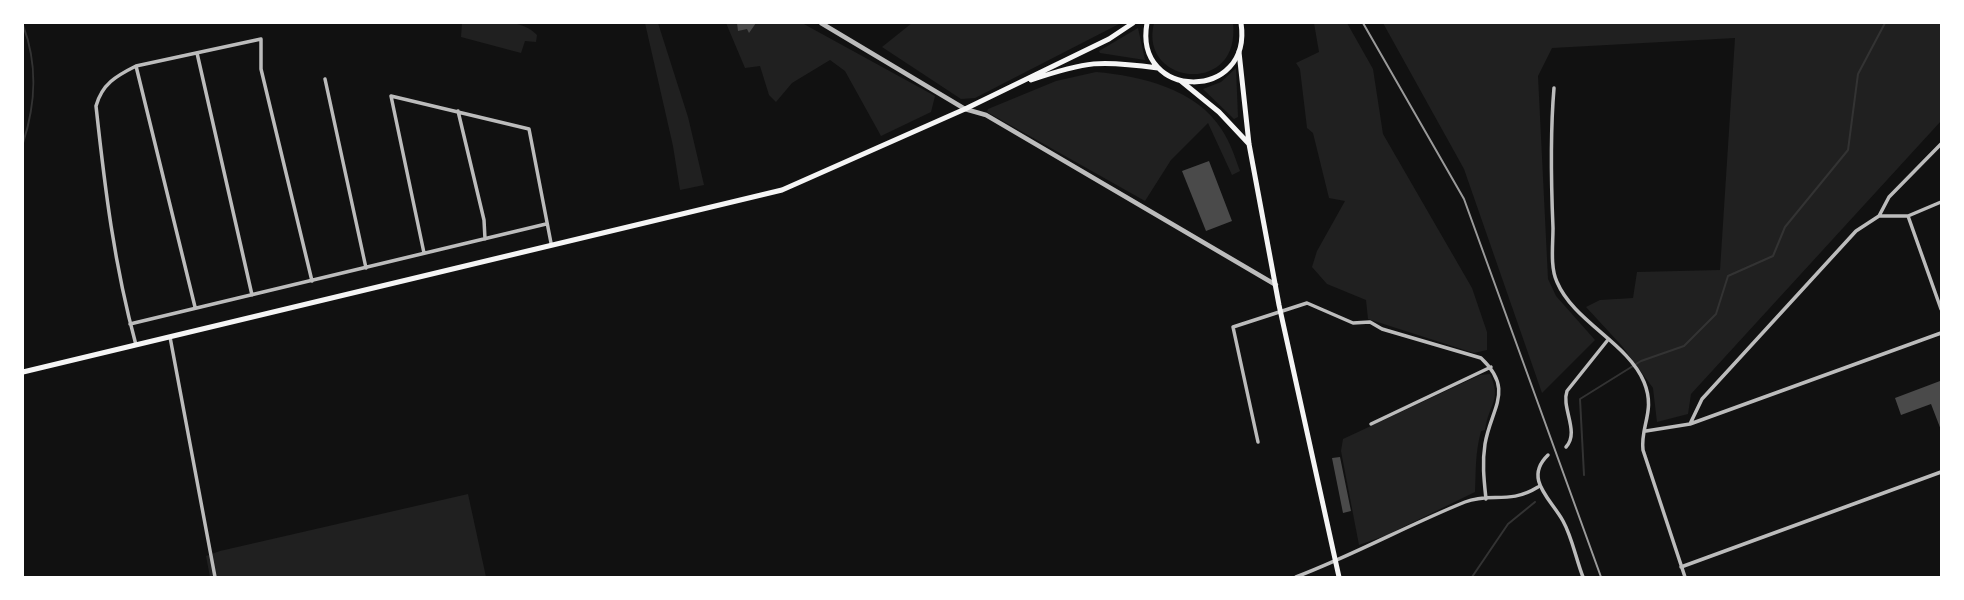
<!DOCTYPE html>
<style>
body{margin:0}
#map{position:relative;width:1964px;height:600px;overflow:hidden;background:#111;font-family:Arial,sans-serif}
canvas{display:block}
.frame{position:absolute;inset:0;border:24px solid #fff;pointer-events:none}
</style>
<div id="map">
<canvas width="1964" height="600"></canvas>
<div class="frame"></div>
</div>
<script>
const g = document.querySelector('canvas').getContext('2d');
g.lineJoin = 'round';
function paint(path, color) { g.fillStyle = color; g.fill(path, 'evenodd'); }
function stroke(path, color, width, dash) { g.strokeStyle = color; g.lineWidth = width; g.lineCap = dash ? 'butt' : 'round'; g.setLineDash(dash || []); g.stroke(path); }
paint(new Path2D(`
 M462 23C485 23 519 16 537 35L536 42 525 41 521 53 461 37Z
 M645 23H658L688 117 704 185 680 190 673 146Z
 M726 23H802L935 96 931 112 881 136 845 71 830 60 792 83 776 102 769 95 760 66 745 68Z
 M912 23H1121L975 98 961 99 882 47Z
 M1154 23H1233C1241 97 1138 85 1154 23Z
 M1314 23H1347L1373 69 1383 134 1472 288 1487 332V350L1474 353 1368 319 1366 300 1327 284 1312 267 1317 251 1345 201 1329 198 1313 133 1307 128 1300 69 1296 63 1319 52Z
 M1383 23H1941V121L1691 394 1688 414 1657 422 1653 388 1622 346 1586 307 1600 300 1633 298 1637 272 1720 270 1735 38 1552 48 1538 76 1548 279 1556 296 1595 340 1542 393 1464 169Z
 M1138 28 1145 60 1100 53 1099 51Z
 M1236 68 1238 117 1234 119 1203 89 1221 82Z
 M1096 72C1141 76 1197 89 1222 130 1230 142 1235 157 1240 171L1232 175 1208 123 1171 160 1145 201 987 112 988 109 1056 81Z
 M1490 374C1502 401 1489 403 1485 430L1481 431C1475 454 1476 470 1475 492L1387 535 1359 545 1341 451 1343 439 1480 375Z
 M468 494 486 577H210L206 556 220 551Z`), '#202020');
stroke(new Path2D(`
 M23 25C38 65 36 103 23 143
 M1584 475 1580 399 1641 361 1684 346 1716 314 1728 276 1773 256 1785 227 1848 150 1858 74 1885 23
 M1472 577 1508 524 1535 502`), '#333', 2);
paint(new Path2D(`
 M737 23H756L749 33 747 29 738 31Z
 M1209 161 1232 221 1206 231 1182 171Z
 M1940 381 1941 430 1931 404 1901 415 1895 398Z
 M1340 457 1351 511 1343 513 1332 458Z`), '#4a4a4a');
stroke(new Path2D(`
 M197 53 252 295
 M136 66 195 307
 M325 79 366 268
 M1554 88C1550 135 1551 181 1553 228 1553 245 1550 267 1557 282 1574 322 1628 343 1644 382 1656 411 1640 426 1643 450L1685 577
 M458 111 484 220 485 239
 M1879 216 1889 197 1941 144
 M1908 216 1941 309
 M424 253 391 96 529 129 551 243
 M130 324 546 224
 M170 337 215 577
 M136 345C114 264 105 189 96 106 102 84 116 76 136 66L261 39V69L312 281
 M1371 424 1491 367
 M1690 424 1702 399 1856 231 1879 216H1908L1941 202
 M1646 431 1690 424 1941 333
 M1258 442 1233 327 1307 303 1353 323 1370 322 1382 329 1481 358C1515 390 1491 408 1485 444 1482 463 1484 480 1486 499
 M1566 447C1580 432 1561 408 1567 391L1607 341
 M1548 455C1523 479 1551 499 1563 521 1572 537 1576 559 1583 577
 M1681 567 1941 472
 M1296 577C1354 555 1408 525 1465 502 1491 492 1509 505 1538 487`), '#bcbcbc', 3.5);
stroke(new Path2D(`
 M821 23 965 109 986 115 1276 285`), '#bcbcbc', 4.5);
stroke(new Path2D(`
 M1239 52 1249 144 1279 305 1339 577
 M1181 81 1219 112 1249 144`), '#f5f5f5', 5);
stroke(new Path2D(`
 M1147 23C1133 101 1253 102 1241 23
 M1031 80C1087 61 1100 60 1158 68
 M23 372 782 190 965 109 1109 39 1133 23`), '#f5f5f5', 5);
stroke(new Path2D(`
 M1363 23 1464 199 1601 577`), '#9a9a9a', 2);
</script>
